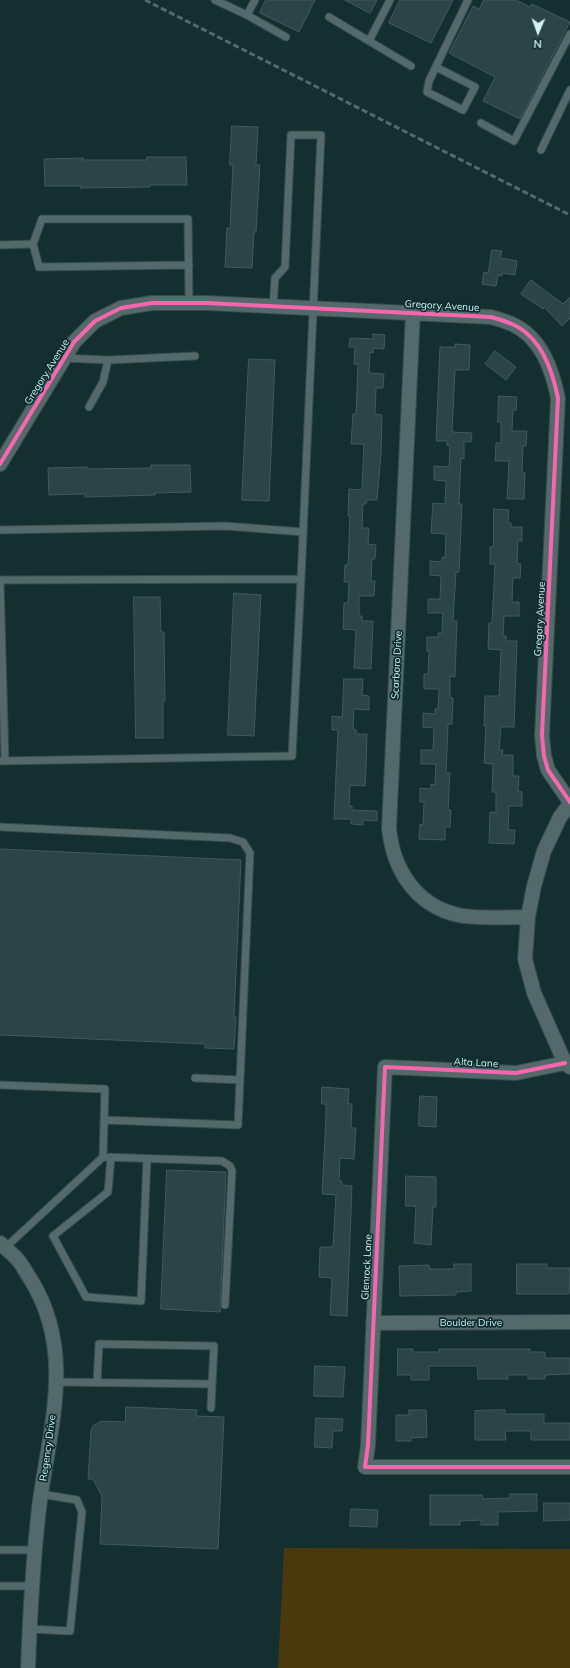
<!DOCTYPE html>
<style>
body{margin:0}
#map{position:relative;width:570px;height:1668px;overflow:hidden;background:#132f30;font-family:Mulish,sans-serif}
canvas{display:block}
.north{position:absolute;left:518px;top:12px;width:40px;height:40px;-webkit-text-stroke:3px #0d2e30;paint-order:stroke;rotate:182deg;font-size:11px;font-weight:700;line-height:16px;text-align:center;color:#d3f1f3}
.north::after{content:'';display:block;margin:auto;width:14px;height:18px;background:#d3f1f3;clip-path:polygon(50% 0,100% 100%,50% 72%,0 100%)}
</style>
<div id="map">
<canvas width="570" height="1668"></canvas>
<div class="north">N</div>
</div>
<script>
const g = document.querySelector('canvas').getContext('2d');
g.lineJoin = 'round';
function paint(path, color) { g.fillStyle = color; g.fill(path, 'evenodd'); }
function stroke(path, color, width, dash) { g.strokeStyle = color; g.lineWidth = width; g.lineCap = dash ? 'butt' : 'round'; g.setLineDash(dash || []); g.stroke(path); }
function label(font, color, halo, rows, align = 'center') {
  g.font = font + ' Mulish,sans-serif'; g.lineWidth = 3.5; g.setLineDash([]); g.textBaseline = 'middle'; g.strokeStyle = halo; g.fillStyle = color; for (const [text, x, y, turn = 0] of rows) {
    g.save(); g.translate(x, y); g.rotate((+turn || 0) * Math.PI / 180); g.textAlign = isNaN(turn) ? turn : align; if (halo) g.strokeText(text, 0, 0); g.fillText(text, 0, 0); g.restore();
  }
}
paint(new Path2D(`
 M284 1548 570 1549V1668H278Z`), '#4a390c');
const building = new Path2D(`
 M266 0H315L299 32 260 13Z
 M345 0H377L370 13Z
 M400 0H453L431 43 389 23Z
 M484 0H516L530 7 532 4 570 22 520 119 483 101 495 77 449 53 473 6 479 9Z
 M232 126 258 127 256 165H260L256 232H254L252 268 225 267 227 228H230L233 165H230Z
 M147 157H186L187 185H150V187L80 188 81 186H45L44 159 83 158V160H147Z
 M492 250 502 251 500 258 517 261 515 275 502 273V276L498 275 496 286 482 284 484 272 488 273Z
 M531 280 563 304 570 297V318L562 326 544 307 543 309 521 294Z
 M373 334 385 335 384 349 373 348V353L370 352 369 373 384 374 383 388H376L375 414 382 415 381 453 377 500H367L366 504H363L362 528H369L368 544 376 545 375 559H372L371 581H375L374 596H359V616H362V621H373L371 669 354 668 356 630 343 629 344 603H348L349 582H344L345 565H348L350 516H348L349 489 362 490 364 444H351L353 414H356L358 364H354L355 347H349L350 338 373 339Z
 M455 344 470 345 469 370H455L452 432 472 433 471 442H464V459L461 458 459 504H462L459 572H456L453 621H457L455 677 450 676V697L453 698 452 724H448L446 773H450L448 810H451L450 827H445V840L419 839 420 824 423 825 424 802H420V788L431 789V784L435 785 436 764H421V750H433L434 728 423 727V713L435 714V709H438L439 689H424V674H428L429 651H427V637H438V633H442L443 613H428V599H440L441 576 430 575V561L442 562V557L445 558 446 534 431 533 433 503 445 504 446 481 434 480V466L449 467 450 446 447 445V441H436L440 347H455Z
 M495 351 516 367 506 380 485 364Z
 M249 359 275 360 269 501 242 500Z
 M499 396 517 397 516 410H513L512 431H527L526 446H523L522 472 525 473 524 499H507L509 461H495L496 443H501V422H498Z
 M151 465H190L191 492 155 493V495L85 497V494L49 495 48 468 87 467V469L151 468Z
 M494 509 509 510 508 522 511 523V527H522V541H518L517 563 521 564 520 578H513L512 602H519V616H504L503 636H506V641H517L514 727H501L499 750H503L502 755H513V776H519L518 791 522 792V806H509L508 830H515L514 844 489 843 490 812 496 813V792H492L493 764 484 763 486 726H484L485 696H499L501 650 488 649 489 623H492L494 585 495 564H490V547H493Z
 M234 593 261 595 254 736 228 735Z
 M134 597H160L161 632H164L165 701H163V738H136Z
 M344 679H363L362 695 369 696V710L354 709 353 729 356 730V734H367L366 768 365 786 350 785 349 806H352V810L377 811V821L363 820V825L351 824V819H334L338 730H332V716L342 717Z
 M0 849 241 860 234 1017H236L234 1049 205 1048V1044L0 1035Z
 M322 1087 349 1089 348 1104H352L351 1128H356L354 1159 340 1158 339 1181H342V1185L352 1186 347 1316 330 1315 332 1278 319 1277 320 1247H333L336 1195 322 1194 326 1117V1104H322Z
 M420 1096 437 1097 436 1127 419 1126Z
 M167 1170 226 1172 220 1312 161 1309Z
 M406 1176 436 1177V1207H433L431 1245 414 1243 416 1206H406Z
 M454 1264H471V1291L456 1292V1295L400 1296 399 1266 429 1265 430 1269H454Z
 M517 1264H547V1268H570L569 1294H517Z
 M398 1349H413V1352H439V1349H530V1352H545V1358H570V1374L545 1375V1379H528V1375H508V1379H478L477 1366H429V1380H411V1375H398Z
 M315 1366 345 1367 343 1397 314 1396Z
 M126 1407 197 1410 196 1416 224 1417 218 1549 100 1544 102 1496 93 1479H88L91 1431 93 1426 101 1421 125 1422Z
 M409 1410H426L427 1437 411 1438V1441H396V1415H409Z
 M505 1410V1414H544V1423H570V1440H531V1431H505L506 1440H475V1411Z
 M316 1418 343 1419 342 1431H333L332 1448 315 1447Z
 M510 1494H537V1511L498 1512V1525H481V1520L460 1521V1525H430V1495H482L483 1499 510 1498Z
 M544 1503H570V1520L544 1521Z
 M351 1509 378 1510 377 1527 350 1526Z`);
paint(building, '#2c4347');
stroke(building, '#43595d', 1);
const lane = new Path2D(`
 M215 0 247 15 286 37
 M390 0 369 41 411 66
 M247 15 255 0
 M329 17 369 41
 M436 67 475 87 463 110 427 92 429 81 468 0
 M481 123 514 141 570 34
 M541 150 570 90
 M33 244 39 267 189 265
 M0 245 33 244 42 219H188L189 302
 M64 358 108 360 195 356
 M89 407 103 382 108 360
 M0 530 225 526 303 532
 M0 580 301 579
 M0 580 5 761
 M0 761 292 756 301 579 321 135H291L285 267 275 278 273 306
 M0 827 230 838 243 842 250 853 238 1125 104 1120
 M195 1078 240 1080
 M0 1085 105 1089 103 1157
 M111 1157 108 1192 53 1236 86 1297 141 1301 147 1159
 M5 1248 103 1157 222 1161 230 1166 232 1171 225 1305
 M56 1382 212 1384 211 1408
 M97 1383 99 1344 214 1346 212 1384
 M0 1550H35
 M0 1586H32
 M29 1629 70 1631 82 1512 77 1500 41 1494`);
const street = new Path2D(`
 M413 312 389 828C393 869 415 905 458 915 476 919 508 917 528 917
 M0 464 74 342 95 321 121 308 152 303H207L491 317C498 319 505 321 512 324 541 337 552 369 558 398L542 735 544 756 548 770 570 802
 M570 804 560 817 544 851 534 886 528 917 525 959 534 993 565 1063 570 1067
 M565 1063 516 1073 385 1067 368 1445 365 1467H570
 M0 1243C6 1249 13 1254 18 1260 23 1266 27 1274 31 1280 76 1353 49 1429 39 1508 33 1561 30 1614 28 1668
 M373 1323 570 1322`);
stroke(lane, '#364b4c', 9);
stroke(street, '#364b4c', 16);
stroke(lane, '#53696a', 7);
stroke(street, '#53696a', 14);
stroke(new Path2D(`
 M145 0 570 215`), '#546a6c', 3, [6, 3]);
stroke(new Path2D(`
 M0 464 74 342 95 321 121 308 152 303H207L491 317C498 319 505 321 512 324 541 337 552 369 558 398L542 735 544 756 548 770 570 802
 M565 1063 516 1073 385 1067 368 1445 365 1467H570`), '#f766af', 4);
label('10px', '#d3f1f3', '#0d2e30', [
 ["Gregory Avenue",442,306,3],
 ["Gregory Avenue",47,372,-58],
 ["Gregory Avenue",540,619,-87],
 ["Scarboro Drive",397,665,-87],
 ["Alta Lane",476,1063,3],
 ["Glenrock Lane",367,1267,-87],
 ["Boulder Drive",471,1323],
 ["Regency Drive",48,1448,-82]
]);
</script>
